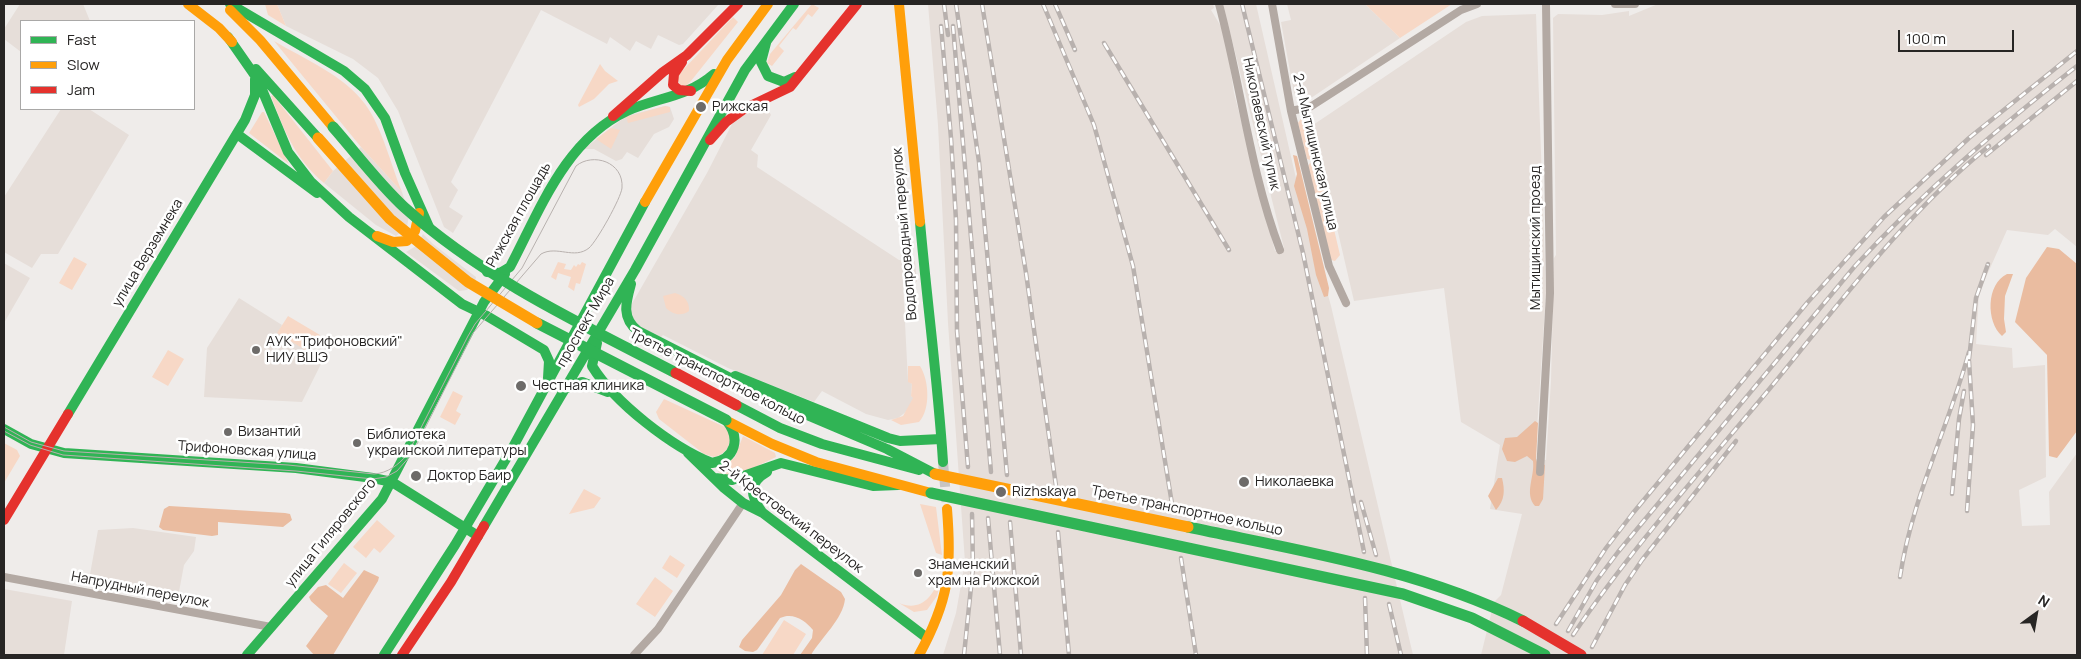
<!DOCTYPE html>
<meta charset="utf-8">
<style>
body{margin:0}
#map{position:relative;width:2081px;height:659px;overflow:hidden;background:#efecea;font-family:Manrope,sans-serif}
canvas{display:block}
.frame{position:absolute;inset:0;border:5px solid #272524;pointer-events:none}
.legend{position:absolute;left:20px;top:20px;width:175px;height:90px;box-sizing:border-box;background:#fff;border:1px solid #a9a8a7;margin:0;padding:6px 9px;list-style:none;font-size:15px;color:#272524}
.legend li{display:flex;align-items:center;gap:10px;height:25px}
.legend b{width:25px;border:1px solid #a9a8a7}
.north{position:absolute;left:2011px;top:589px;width:50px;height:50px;-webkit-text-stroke:4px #fff;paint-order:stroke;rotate:32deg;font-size:14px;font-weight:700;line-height:20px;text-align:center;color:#272524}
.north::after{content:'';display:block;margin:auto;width:18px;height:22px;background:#272524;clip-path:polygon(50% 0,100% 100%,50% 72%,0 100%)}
.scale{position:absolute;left:1898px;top:30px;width:116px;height:22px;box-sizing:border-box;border:2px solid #272524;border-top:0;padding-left:6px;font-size:15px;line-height:18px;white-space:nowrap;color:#272524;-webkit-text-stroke:4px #fff;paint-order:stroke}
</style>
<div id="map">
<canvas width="2081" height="659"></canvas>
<div class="frame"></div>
<ul class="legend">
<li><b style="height:6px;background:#30b455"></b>Fast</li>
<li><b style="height:6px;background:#ff9f0a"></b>Slow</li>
<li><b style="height:6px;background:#e5322d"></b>Jam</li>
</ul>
<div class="north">N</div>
<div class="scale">100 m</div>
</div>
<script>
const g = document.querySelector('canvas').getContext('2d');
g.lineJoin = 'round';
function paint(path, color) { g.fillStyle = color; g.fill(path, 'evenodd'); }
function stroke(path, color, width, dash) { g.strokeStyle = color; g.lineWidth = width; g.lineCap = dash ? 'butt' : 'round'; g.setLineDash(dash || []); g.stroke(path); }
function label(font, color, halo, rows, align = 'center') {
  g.font = font + ' Manrope,sans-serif'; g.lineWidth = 5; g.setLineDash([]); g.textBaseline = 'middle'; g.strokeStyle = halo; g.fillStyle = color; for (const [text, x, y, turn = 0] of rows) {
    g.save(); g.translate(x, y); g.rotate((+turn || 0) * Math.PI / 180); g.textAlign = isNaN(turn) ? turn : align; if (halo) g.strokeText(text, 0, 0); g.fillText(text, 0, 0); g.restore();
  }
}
paint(new Path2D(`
 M20 4H83L90 21H21V52L4 39V29Z
 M277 4H719L683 44 679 45 658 35 651 49 636 41 630 51 610 37 607 44 541 10 451 182 458 190 449 207 463 216 453 233 444 227 398 111 378 78 353 59 286 26Z
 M928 4H1213L1214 8 1211 10 1225 33 1234 93 1275 251 1284 248 1223 4H1256L1295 174 1331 306 1413 655H943L956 613 965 562 948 323 938 125Z
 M1287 4H1365L1400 38 1311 98 1302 100 1294 93 1281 22 1291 20Z
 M1658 4H2077V247L2055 229 2048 235 2007 230 1979 293 1976 344 2012 348 2013 368 2045 365 2046 477 2019 490 2022 526 2050 525 2049 492 2077 453V655H1481L1494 602 1501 595 1522 514 1490 509 1500 445 1461 422 1444 288 1354 301 1313 125 1466 22 1482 16 1536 14 1546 292 1535 459 1546 460 1551 381 1554 258 1556 255 1553 18 1558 14 1602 15 1629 11V16Z
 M665 106 670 107 674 119 669 127 654 134 638 158 627 152 622 159 616 161 594 149H584L626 116Z
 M762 106 768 109 771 115 751 150 758 155 757 167 899 260 915 261 917 282 903 284 908 381 912 384 911 396 914 398 907 411 898 418 888 420 866 414 822 391 814 402 728 368 663 335 660 338 638 325 630 315 631 305 637 295 707 173 731 126 735 120 756 107Z
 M61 109H89L129 135 58 254H41L32 268 4 252V197Z
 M361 147 402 192 407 207 409 215 407 227 396 236 376 225 324 183 333 171Z
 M423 234 433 244 476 277 475 282 467 290 459 291 406 252 416 246Z
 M4 263 30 278 4 323Z
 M239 298 282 325 278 333 323 360 302 402 204 397 207 348Z
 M133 528 196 537 194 551 184 565 178 597 147 593 89 580 98 530Z
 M4 589 72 601 64 655H4Z`), '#e6ded9');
paint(new Path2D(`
 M265 4H277L286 26 268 15Z
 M812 4 819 8 812 17 808 14 796 30 793 28 779 46 784 51 772 66 767 63 770 54Z
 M1365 4H1452L1400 38Z
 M733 17 738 22 691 81 687 85H680L677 76 682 71Z
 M274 41C304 59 344 75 365 104 382 127 391 165 402 192L361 147Z
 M600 64 605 71 618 81 609 84 594 99 579 107 578 105Z
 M273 95 333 171 324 183C295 159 284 130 271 96Z
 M665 106 670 107V112L628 123 626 117Z
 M262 112H264L289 164 249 133Z
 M1301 119H1307L1310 124 1318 162 1307 159 1298 123Z
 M611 128 620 130 611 149 596 139Z
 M1310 163 1319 165 1340 255 1335 261 1331 260 1308 166Z
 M74 257 87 264 72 290 59 283Z
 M558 262 566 264 564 269 571 270 574 265 576 267 578 264 580 265 582 262 586 264 580 284 576 283 574 291 568 287 571 277 558 273 556 280 551 277Z
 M675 293C683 295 690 301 689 311 681 317 672 314 666 308L663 296Z
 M288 316 320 335 309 352 277 333Z
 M168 350 184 359 168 386 152 377Z
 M908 366H920C929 380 931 409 919 422L901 425 891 420 903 416 913 398 911 396 912 384 908 382Z
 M453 391 463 396 456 411 461 414 455 425 440 417Z
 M664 399 727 428C734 441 728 454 714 457L704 454 659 419 656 412Z
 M743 436 775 453 776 457 747 471 724 477 718 471 735 457Z
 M4 443 17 450 20 456 4 483Z
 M584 489 601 498 594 508 569 514Z
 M920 504 936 507 942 555 936 553Z
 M377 520 395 536 380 553 374 548 366 558 353 547Z
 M670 555 685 565 677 578 662 568Z
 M344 563 357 573 341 593 328 584Z
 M655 577 673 591 655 617 636 604Z
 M939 577 942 578 937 596 927 610 914 612 899 603C920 612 934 597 939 577Z
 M784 620 806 634 793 655H762Z`), '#f7d8c6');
paint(new Path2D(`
 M1293 155 1297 156 1298 160 1329 288 1328 296 1324 297 1316 275 1307 229 1294 186 1297 174Z
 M2047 247 2059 249 2077 264V431L2057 458 2049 456 2047 355 2015 322 2026 278Z
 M2007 274H2013L2005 296 2004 319 2006 332 2002 336C1986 322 1986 284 2007 274Z
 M1535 421 1538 423 1536 459 1537 462 1545 465 1543 499 1539 506H1535C1524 493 1535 477 1533 461L1527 456 1515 462 1507 461 1502 449 1505 438 1517 437Z
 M1498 478H1502C1505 490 1505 500 1496 510L1488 496Z
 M169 506 285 513 290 514 292 520 283 527 218 522V535L212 536 163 530 159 527 164 509Z
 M801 564 841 592 845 599C843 619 821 638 811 655H800L812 638 813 630C805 620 793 612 780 618L757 650 753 652 745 651 739 647 742 640 781 595 795 570Z
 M364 570 379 577 378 581 333 655H314L306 646 328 616 311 601 309 597 318 587 326 585 343 598Z`), '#eabca0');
stroke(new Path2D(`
 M943 462 947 509`), '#c7c4c2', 10, [10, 5]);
stroke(new Path2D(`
 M1219 4C1241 85 1250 171 1280 250
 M1272 4 1291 111 1329 266 1346 303
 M1615 4H1635
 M1291 111 1310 107 1461 10 1477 4
 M1540 472 1550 293 1546 4
 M4 577 271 627
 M634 655 658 629 743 503`), '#b3a9a3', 8);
stroke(new Path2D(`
 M230 4 344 71 365 89 385 118 405 173 429 227
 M228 37 258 80 288 152 311 182 349 217 462 304 487 316 544 350 549 361 548 378
 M766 43 761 62 768 76 784 82 795 77
 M256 69 318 138
 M237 134 317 193
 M920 222C927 302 938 382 943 462
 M487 272 500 273 510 267C540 210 565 140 627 111 658 97 686 98 714 74
 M631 284C626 302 621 318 638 331L781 404 887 449 935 474
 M597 343 592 366C615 403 672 447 712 463 736 459 741 438 726 420
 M735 376 888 438 900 441 941 439
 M564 389 582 382 608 392
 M736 405 780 428 822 444 919 470
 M68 414 245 120 255 95V79
 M4 429 31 444 64 453 296 468 373 478 392 482 478 536
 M688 453 723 487 743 503 763 513 927 638
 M715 478 732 480 781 463 873 486 898 485
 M762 512C750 496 748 483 767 472
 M484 526 635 270 745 70 794 4
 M247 655 382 499 484 302 505 274
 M384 655 455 545 513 447 645 202`), '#30b455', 10);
stroke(new Path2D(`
 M188 4 219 28 232 42
 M899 4 920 222
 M230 10 260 40 333 127
 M645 202 727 60 768 4
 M377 236 393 242 407 241 415 231 419 213
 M729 422 772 444 816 462 931 493
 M919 655C949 600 952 571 947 509`), '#ff9f0a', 10);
stroke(new Path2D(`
 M682 62 674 74 673 85 679 90 691 91
 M613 116 663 72 687 55 738 4
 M710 140 726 122 744 109 790 87 857 4
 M4 520 68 414
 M402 655 451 582 484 526`), '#e5322d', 10);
stroke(new Path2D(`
 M4 427 31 442 64 451 288 465 374 474C388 473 398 465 407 455L468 336 475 324 522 268 576 166C593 152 624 162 622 188 621 198 597 241 589 248 574 260 557 245 541 254L473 333 412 454 397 471 386 477 373 479 296 471 63 455 30 445 4 431`), '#b8b1ae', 1);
const rail = new Path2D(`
 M944 4 948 35
 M956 4 979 162 1007 475
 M982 4 1026 273 1056 486
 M1043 4 1094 125 1133 266 1173 510
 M1055 4 1075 50
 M1242 4 1303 253 1364 552
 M941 26 951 138 956 220 957 331 968 467
 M953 26 991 472
 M1104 43 1229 250
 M1986 155 2077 81
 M1969 359 1976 298 1988 264
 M1952 494 1959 419 1964 391
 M1361 502 1376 555
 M1967 511 1973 425 1969 361
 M988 518 1000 655
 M1010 522 1021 655
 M1058 532 1069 655
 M1181 558 1196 655
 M1900 577C1912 498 1948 428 1969 352
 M1365 598 1367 655
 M1389 604 1401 655
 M1556 624 1606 548 1633 513 1807 303 1884 217 1969 138 2077 51
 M1568 631 1597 580 1618 552 1855 266C1923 192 1998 128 2077 66
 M1573 635C1632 547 1704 468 1771 387 1839 304 1905 214 1989 146
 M1592 647 1625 585 1642 560 1736 441
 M964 655 973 568 972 514`);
stroke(rail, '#b8b1ae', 4.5);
stroke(rail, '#fff', 2.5, [8]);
stroke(new Path2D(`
 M333 127C356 153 378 183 404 207 484 279 581 324 676 373
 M537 323 726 420
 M931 493 1403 594 1472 618 1545 655
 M1188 527C1301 551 1418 569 1523 621`), '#30b455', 11);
stroke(new Path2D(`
 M318 138 390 219 468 282 537 323
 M935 474 1188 527`), '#ff9f0a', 11);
stroke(new Path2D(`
 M676 373 736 405
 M1523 621 1581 655`), '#e5322d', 11);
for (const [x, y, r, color] of [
 [701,107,6,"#6d6b69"],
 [256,350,5,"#6d6b69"],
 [521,386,6,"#6d6b69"],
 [228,432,5,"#6d6b69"],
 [357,443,5,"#6d6b69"],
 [416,476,6,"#6d6b69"],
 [1244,482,6,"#6d6b69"],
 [1001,492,6,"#6d6b69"],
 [918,573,5,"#6d6b69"]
]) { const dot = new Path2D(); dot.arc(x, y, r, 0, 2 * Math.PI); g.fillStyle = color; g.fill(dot); stroke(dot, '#fff', 2); }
label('14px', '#272524', '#fff', [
 ["Рижская",712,107],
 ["АУК \"Трифоновский\"",266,342],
 ["НИУ ВШЭ",266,358],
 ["Честная клиника",532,386],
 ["Византий",238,432],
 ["Библиотека",367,435],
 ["украинской литературы",367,451],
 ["Доктор Баир",427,476],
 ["Николаевка",1255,482],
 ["Rizhskaya",1012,492],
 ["Знаменский",928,565],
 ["храм на Рижской",928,581]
], 'left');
label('14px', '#272524', '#fff', [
 ["Николаевский тупик",1261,124,78],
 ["2-я Мытищинская улица",1315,152,77],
 ["Рижская площадь",519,215,-61],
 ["Водопроводный переулок",905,234,-95],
 ["Мытищинский проезд",1536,238,-90],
 ["улица Верземнека",148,253,-59],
 ["проспект Мира",586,322,-60],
 ["Третье транспортное кольцо",717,377,27],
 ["Трифоновская улица",247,451,4],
 ["Третье транспортное кольцо",1187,511,12],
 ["2-й Крестовский переулок",791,517,37],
 ["улица Гиляровского",331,533,-51],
 ["Напрудный переулок",140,590,11]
]);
</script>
